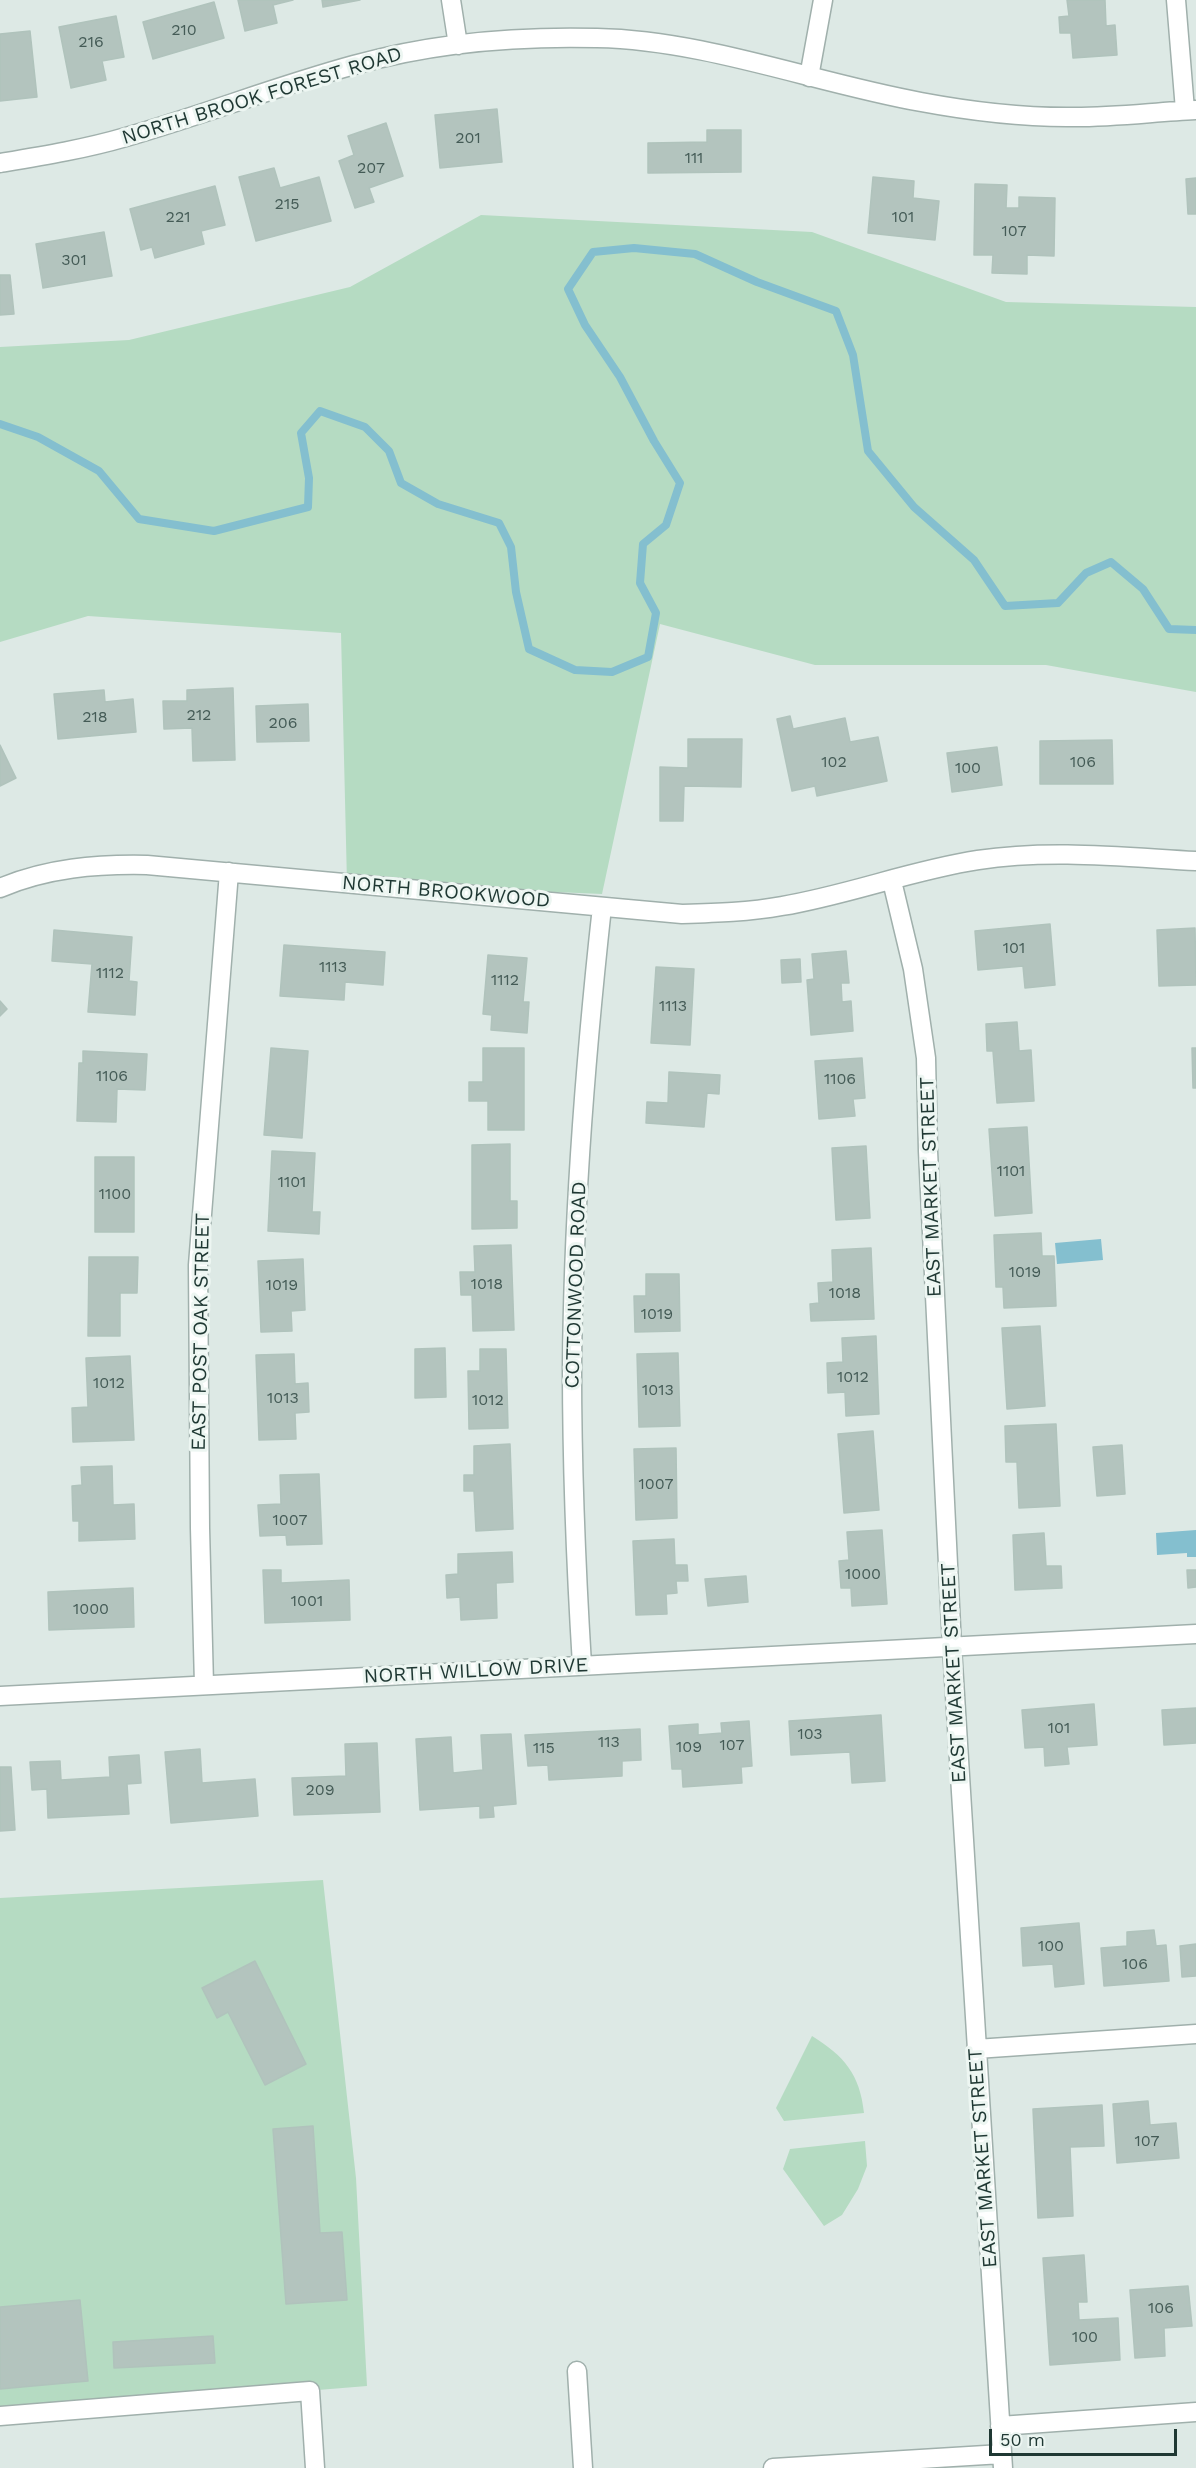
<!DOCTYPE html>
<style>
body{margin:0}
#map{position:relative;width:1196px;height:2468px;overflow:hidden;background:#dde9e5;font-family:"Work Sans",sans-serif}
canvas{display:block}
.scale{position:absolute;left:989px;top:2429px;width:188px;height:27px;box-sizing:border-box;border:3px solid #1f3833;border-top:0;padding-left:8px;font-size:18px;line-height:21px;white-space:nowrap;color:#1f3833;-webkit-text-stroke:4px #edf6f2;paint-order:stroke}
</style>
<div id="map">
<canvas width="1196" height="2468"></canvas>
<div class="scale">50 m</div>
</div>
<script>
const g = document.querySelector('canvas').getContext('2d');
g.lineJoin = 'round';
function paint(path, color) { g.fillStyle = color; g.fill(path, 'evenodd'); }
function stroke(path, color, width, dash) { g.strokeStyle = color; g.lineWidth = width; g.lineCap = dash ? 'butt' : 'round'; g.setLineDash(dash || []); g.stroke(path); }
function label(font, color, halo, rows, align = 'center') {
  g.font = font + ' "Work Sans",sans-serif'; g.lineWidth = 6; g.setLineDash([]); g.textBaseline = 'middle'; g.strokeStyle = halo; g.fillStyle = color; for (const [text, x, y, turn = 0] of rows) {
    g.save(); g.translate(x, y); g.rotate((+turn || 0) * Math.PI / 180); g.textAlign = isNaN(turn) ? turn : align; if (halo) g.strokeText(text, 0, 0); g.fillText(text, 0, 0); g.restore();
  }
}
paint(new Path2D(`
 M481 215 812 232 1006 302 1196 307V692L1046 665H815L660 624 602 894 347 883 341 633 88 616 0 642V347L129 340 350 287Z
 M323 1880 356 2178 367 2386 0 2416V1898Z
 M812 2036C844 2056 860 2074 864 2113L784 2121 776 2108Z
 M865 2141 867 2166 858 2189 842 2215 824 2226 783 2169 790 2149Z`), '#b5dbc2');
paint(new Path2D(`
 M1101 1239 1103 1260 1057 1264 1055 1243Z
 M1196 1530V1557H1187V1553L1157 1555 1156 1533Z`), '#84bfcf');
stroke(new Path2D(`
 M0 424 38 437 99 471 139 519 214 531 308 507 309 478 301 433 320 411 365 427 389 451 401 483 438 504 499 523 511 547 516 592 529 649 575 670 612 672 648 657 656 613 640 583 643 544 666 525 680 483 654 441 620 377 585 325 568 289 593 252 634 248 695 254 757 282 836 311 853 355 868 451 914 507 974 560 1005 606 1058 603 1086 573 1111 562 1143 589 1169 629 1196 630`), '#84bfcf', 8);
const building = new Path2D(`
 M238 0H293L273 5 277 23 245 31Z
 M322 0H360L323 7Z
 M1067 0H1105L1106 26 1115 25 1117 55 1073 58 1071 33H1060L1059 17 1069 16Z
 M214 2 224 38 153 59 143 22Z
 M116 16 124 57 102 61 106 80 71 88 59 27Z
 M30 31 37 97 0 101V34Z
 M497 109 502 162 440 168 435 115Z
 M386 123 403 176 369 188 374 202 355 208 339 161 354 155 348 136Z
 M707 130H741V172L648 173V143L707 142Z
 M274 168 280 188 319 177 331 221 256 241 239 177Z
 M873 177 914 181 913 198 939 201 935 240 868 233Z
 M1196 178V214H1188L1186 179Z
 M975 184 1007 185 1006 208H1019V197L1055 198 1054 256 1027 255V274L992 273 993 255H974Z
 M215 186 225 225 201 231 204 244 155 258 152 247 141 250 130 209Z
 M104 232 112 276 43 288 36 244Z
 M0 275H10L14 314 0 315Z
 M233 688 235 760 193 761 192 728 164 729 163 701H187V690Z
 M104 690 105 702 133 699 136 732 58 739 54 694Z
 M308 704 309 741 257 742 256 706Z
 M790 716 793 729 845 718 850 742 878 737 887 781 817 796 815 786 792 791 777 719Z
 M688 739H742L741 787 684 786 683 821H660V767L688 768Z
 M1112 740 1113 784H1040V741Z
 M0 745 16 778 0 786Z
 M997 747 1002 785 952 792 947 753Z
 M1050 924 1055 985 1025 988 1023 966 978 970 975 931Z
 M1195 928 1196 985 1159 986 1157 930Z
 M54 930 132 937 129 981 137 982 135 1015 88 1012 92 964 52 961Z
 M284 945 385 952 383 985 345 982 344 1000 280 996Z
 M846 951 849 983H841L842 1002 851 1001 853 1031 811 1035 807 980 814 979 812 954Z
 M488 955 527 958 523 1002H529L527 1033 491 1030 492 1015 483 1014Z
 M800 959 801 982 782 983 781 960Z
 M656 967 694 969 690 1045 651 1043Z
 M0 1001 7 1009 0 1016Z
 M1017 1022 1019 1051 1031 1050 1034 1101 997 1103 993 1051H987L986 1024Z
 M271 1048 308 1051 302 1138 264 1135Z
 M483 1048H524V1130H488V1101H469V1082H483Z
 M1192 1048H1196V1088H1193Z
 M83 1051 147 1054 145 1090 117 1089 116 1122 77 1121 79 1063H83Z
 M862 1058 865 1098 853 1099 855 1116 819 1119 815 1061Z
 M669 1072 720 1075 719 1094 707 1093 704 1127 646 1123 647 1102 668 1103Z
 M1027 1127 1032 1213 995 1216 989 1129Z
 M510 1144V1201H517V1228L472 1229V1145Z
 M866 1146 870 1218 836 1220 832 1148Z
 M272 1151 315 1153 312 1212H320L319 1234 268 1231Z
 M95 1157H134V1232H95Z
 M1041 1233 1042 1256H1054L1056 1306 1004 1308 1003 1287H996L994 1235Z
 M511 1245 514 1330 473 1331 472 1295H461L460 1272H475L474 1246Z
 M871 1248 874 1319 811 1321 810 1304 819 1303 818 1283 833 1282 832 1250Z
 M89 1257H138L137 1293H120V1336H88Z
 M303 1259 305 1310 291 1311 292 1331 261 1332 258 1261Z
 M646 1274H679L680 1331 635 1332 634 1296H646Z
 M1040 1326 1045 1406 1007 1409 1002 1328Z
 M876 1336 879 1414 846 1416 845 1392 828 1393 827 1363 843 1362 842 1338Z
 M445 1348 446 1397 415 1398V1349Z
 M480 1349H506L508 1428 469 1429 468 1371H480Z
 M678 1353 680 1426 639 1427 637 1354Z
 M294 1354 295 1384 308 1383 309 1412 295 1413 296 1439 259 1440 256 1355Z
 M130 1356 134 1440 73 1442 72 1408 88 1407 86 1358Z
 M1056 1424 1060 1506 1019 1508 1017 1462H1006L1005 1426Z
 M873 1431 879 1510 844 1513 838 1434Z
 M510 1444 513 1529 476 1531 474 1491H464V1475H474V1446Z
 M1122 1445 1125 1494 1097 1496 1093 1447Z
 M676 1448 677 1518 636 1520 634 1449Z
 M112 1466 113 1505 134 1504 135 1539 79 1541V1521H73L72 1486 82 1485 81 1467Z
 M319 1474 322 1544 287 1545 286 1535 260 1536 258 1505 281 1504 280 1475Z
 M882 1530 887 1604 852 1606 851 1588H841L839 1561 849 1560 847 1532Z
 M1044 1533 1046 1566H1061L1062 1588 1015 1590 1013 1535Z
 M674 1539 675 1565H687L688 1581H676L677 1593 666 1594 667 1614 636 1615 633 1541Z
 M512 1552 513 1582 496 1583 497 1618 461 1620 460 1597 447 1598 446 1575 458 1574V1554Z
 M263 1570H281V1583L349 1580 350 1620 265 1623Z
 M1187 1570H1196V1587L1188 1588Z
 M746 1576 748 1602 708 1606 705 1579Z
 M133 1588 134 1627 49 1630 48 1592Z
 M1094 1704 1097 1745 1067 1747 1069 1764 1045 1766 1044 1747 1025 1748 1022 1710Z
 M1196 1708V1743L1164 1745 1162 1710Z
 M881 1715 885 1781 852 1783 850 1752 791 1755 789 1721Z
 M749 1721 752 1766 741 1767 742 1783 683 1787 682 1769H672L669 1726 698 1724V1735L722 1733 721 1723Z
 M640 1729 641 1760 622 1761V1776L549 1780 548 1765 528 1766 525 1735Z
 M511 1734 516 1804 493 1806 494 1817 480 1818V1806L420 1810 416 1739 451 1737 453 1773 483 1770 481 1735Z
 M377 1743 380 1812 294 1815 292 1778 346 1776 345 1744Z
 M200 1749 202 1783 255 1779 258 1816 171 1823 165 1752Z
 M139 1755 141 1783 127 1784 129 1814 48 1818 47 1789 32 1790 30 1762 60 1761 61 1780 110 1777 109 1757Z
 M0 1767H11L15 1830 0 1831Z
 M1079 1923 1084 1984 1055 1987 1053 1964 1023 1966 1021 1928Z
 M1154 1930 1156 1946 1166 1945 1169 1981 1104 1986 1101 1948 1127 1946V1932Z
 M1196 1944V1976L1182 1977 1180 1946Z
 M255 1961 306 2064 265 2085 228 2012 217 2018 202 1988Z
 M1148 2101 1150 2125 1176 2123 1179 2158 1117 2163 1113 2104Z
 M1102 2105 1104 2146 1070 2147 1073 2216 1038 2218 1033 2109Z
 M313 2126 320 2233 342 2232 347 2300 286 2304 273 2129Z
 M1084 2255 1087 2302H1078L1079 2320 1118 2318 1120 2360 1050 2365 1043 2258Z
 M1188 2286 1192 2326 1164 2328 1165 2356 1135 2358 1130 2290Z
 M80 2300 88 2381 0 2389V2307Z
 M213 2336 215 2363 114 2368 113 2342Z`);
paint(building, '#b3c4be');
stroke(building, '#b0c3bc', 1.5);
const minor = new Path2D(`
 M451 0 458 45
 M1176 0 1185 110
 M809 77 823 0
 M0 163C42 156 85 149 126 137 203 115 277 86 354 65 432 43 517 36 597 38 705 40 815 83 921 102 969 111 1019 117 1067 117 1110 118 1153 112 1196 110
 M892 881 913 969 926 1058 928 1151 952 1647 1003 2468
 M0 888C47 868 96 864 147 865L682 914C716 913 749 912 782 906 848 895 912 870 978 860 1050 849 1123 857 1196 861
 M582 1665C576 1567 572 1468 572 1369 573 1214 585 1061 602 907
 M204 1685 200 1528 198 1265 229 872
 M0 1696 1196 1634
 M976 2049 1196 2034
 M577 2371 583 2468
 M0 2416 310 2391 315 2468
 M1000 2426 1196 2412
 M773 2468 1002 2454`);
stroke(minor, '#a0b0ac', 21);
stroke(minor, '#fff', 18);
label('16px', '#445b56', null, [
 ["210",184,30],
 ["216",91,42],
 ["201",468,138],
 ["111",694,158],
 ["207",371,168],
 ["215",287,204],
 ["221",178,217],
 ["101",903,217],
 ["107",1014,231],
 ["301",74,260],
 ["212",199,715],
 ["218",95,717],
 ["206",283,723],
 ["102",834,762],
 ["106",1083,762],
 ["100",968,768],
 ["101",1014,948],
 ["1113",333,967],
 ["1112",110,973],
 ["1112",505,980],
 ["1113",673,1006],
 ["1106",112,1076],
 ["1106",840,1079],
 ["1101",1011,1171],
 ["1101",292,1182],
 ["1100",115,1194],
 ["1019",1025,1272],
 ["1018",487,1284],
 ["1019",282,1285],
 ["1018",845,1293],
 ["1019",657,1314],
 ["1012",853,1377],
 ["1012",109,1383],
 ["1013",658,1390],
 ["1013",283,1398],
 ["1012",488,1400],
 ["1007",656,1484],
 ["1007",290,1520],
 ["1000",863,1574],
 ["1001",307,1601],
 ["1000",91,1609],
 ["101",1059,1728],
 ["103",810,1734],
 ["113",609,1742],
 ["107",732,1745],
 ["109",689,1747],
 ["115",544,1748],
 ["209",320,1790],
 ["100",1051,1946],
 ["106",1135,1964],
 ["107",1147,2141],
 ["106",1161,2308],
 ["100",1085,2337]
]);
label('20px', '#1f3833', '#edf6f2', [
 ["NORTH BROOK FOREST ROAD",262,96,-17],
 ["NORTH BROOKWOOD",446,892,5],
 ["EAST MARKET STREET",931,1187,-92],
 ["COTTONWOOD ROAD",576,1285,-88],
 ["EAST POST OAK STREET",201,1332,-89],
 ["NORTH WILLOW DRIVE",476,1671,-3],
 ["EAST MARKET STREET",954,1673,-93],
 ["EAST MARKET STREET",983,2158,-94]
]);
</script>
